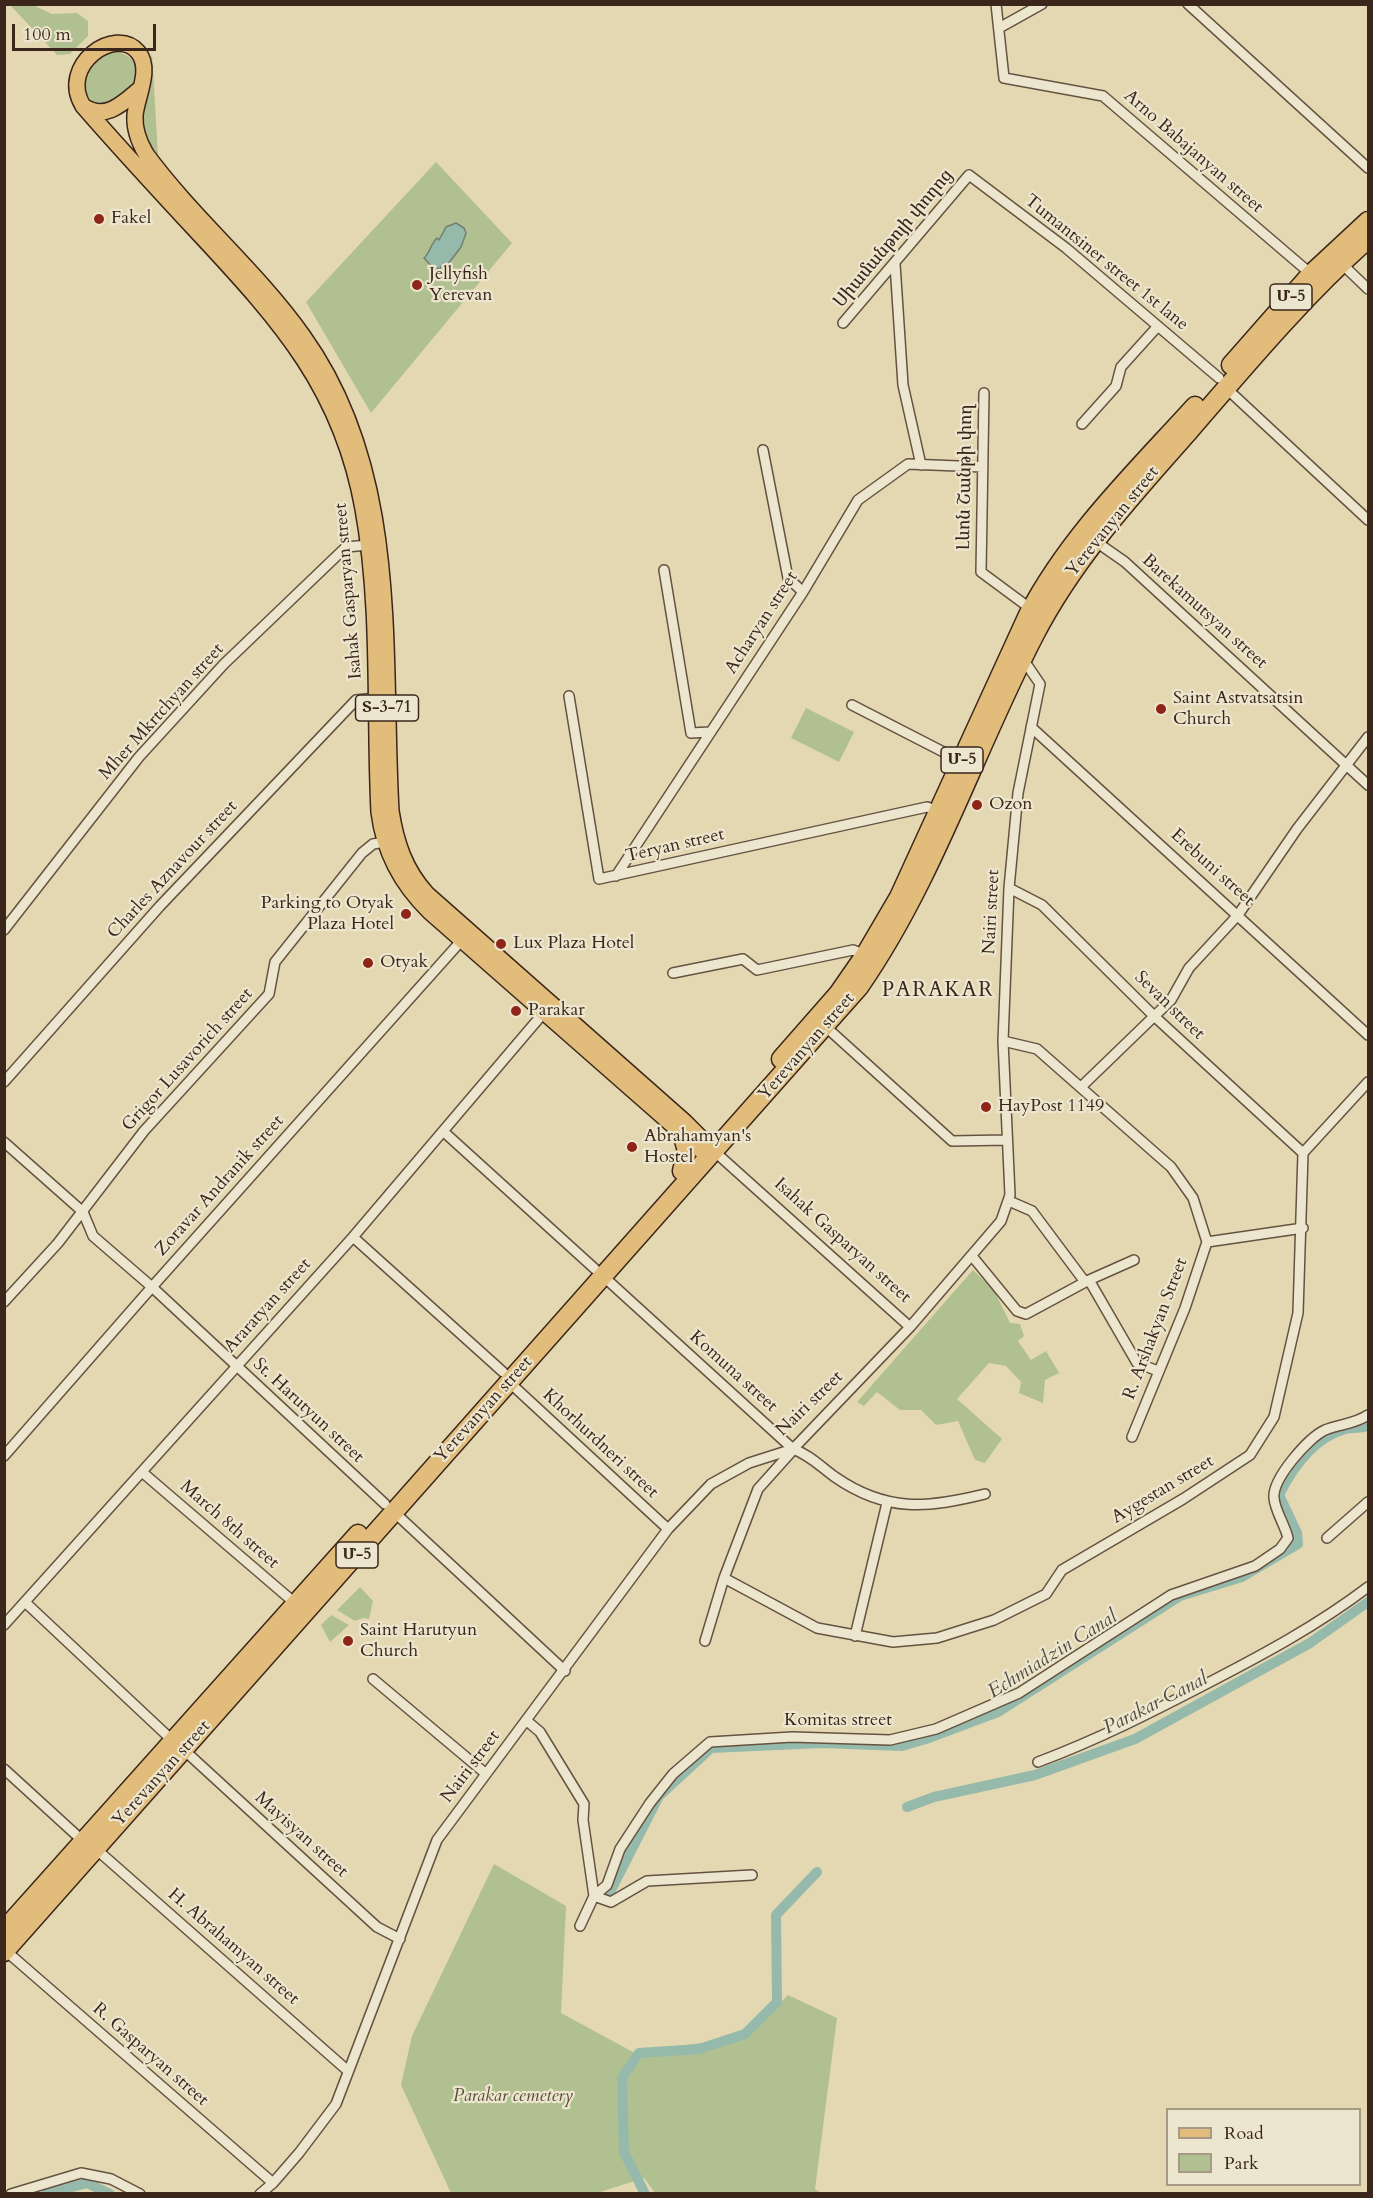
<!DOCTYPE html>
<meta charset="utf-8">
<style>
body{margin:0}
#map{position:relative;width:1373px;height:2198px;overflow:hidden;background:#e4d8b3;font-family:Cardo,serif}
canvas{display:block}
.frame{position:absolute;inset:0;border:6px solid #3b261b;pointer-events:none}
.legend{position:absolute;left:1166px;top:2108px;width:195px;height:78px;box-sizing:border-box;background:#ede6ce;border:2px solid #a69986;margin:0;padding:8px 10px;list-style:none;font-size:18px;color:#3b261b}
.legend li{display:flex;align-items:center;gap:12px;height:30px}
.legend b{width:30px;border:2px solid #a69986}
.scale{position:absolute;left:12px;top:24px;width:144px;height:27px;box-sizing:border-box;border:3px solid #3b261b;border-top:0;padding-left:8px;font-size:18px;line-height:21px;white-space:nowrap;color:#3b261b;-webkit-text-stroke:4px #ede6ce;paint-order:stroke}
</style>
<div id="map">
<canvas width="1373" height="2198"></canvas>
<div class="frame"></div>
<ul class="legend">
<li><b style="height:8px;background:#e2bc7a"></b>Road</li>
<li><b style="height:16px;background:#b0c090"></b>Park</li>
</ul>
<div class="scale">100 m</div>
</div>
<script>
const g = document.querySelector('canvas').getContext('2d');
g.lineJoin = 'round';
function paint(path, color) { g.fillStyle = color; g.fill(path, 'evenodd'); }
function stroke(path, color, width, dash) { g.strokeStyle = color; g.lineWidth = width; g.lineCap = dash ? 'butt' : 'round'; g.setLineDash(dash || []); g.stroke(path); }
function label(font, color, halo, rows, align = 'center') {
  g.font = font + ' Cardo,"Noto Serif Armenian",serif'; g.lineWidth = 4.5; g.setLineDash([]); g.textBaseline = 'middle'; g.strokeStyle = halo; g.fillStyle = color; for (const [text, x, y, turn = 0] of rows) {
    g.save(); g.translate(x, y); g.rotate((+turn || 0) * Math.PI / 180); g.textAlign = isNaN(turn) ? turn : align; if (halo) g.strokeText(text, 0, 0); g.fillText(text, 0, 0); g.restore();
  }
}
paint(new Path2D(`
 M10 5H33L52 14 77 13 88 21V36L70 54 57 55Z
 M116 52C131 54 144 68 134 83 129 91 119 97 112 103H95L85 94V72L105 54Z
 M152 53 158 155 150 145 142 126Z
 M436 162 512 243 371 413 306 302Z
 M806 708 854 732 839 762 791 738Z
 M973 1270 994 1290 1010 1323 1020 1324 1024 1336 1018 1341 1031 1360 1046 1351 1059 1373 1045 1380 1043 1403 1019 1393 1021 1382 1006 1366 989 1363 957 1399 1002 1439 985 1463 975 1460 958 1421 936 1425 921 1410H900L877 1392 864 1406 857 1402Z
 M360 1587 373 1601 369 1619 363 1618 355 1621 337 1610Z
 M331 1615 349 1625 330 1642 321 1625Z
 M494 1864 566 1906 561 2013 633 2052 748 2037 788 1995 837 2018 815 2189 821 2193H655L644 2178 597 2193H451L401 2085 412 2036Z`), '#b0c090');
const water = new Path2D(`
 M456 223 464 228 466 233 461 247 448 264 444 263 440 268 434 269 424 258C430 253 430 245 437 238L439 240 446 227Z`);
paint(water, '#95baab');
stroke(water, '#717f71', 1.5);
stroke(new Path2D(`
 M907 1807 934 1797 1035 1775 1135 1739 1310 1643 1368 1602
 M610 1892 659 1796 711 1748 822 1743 902 1746 926 1739 998 1712 1180 1596 1242 1577 1298 1544 1297 1533 1279 1495C1293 1467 1314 1438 1345 1429 1353 1427 1361 1429 1368 1426
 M46 2194 87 2183 110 2194
 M645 2194 624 2152 622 2078 639 2053 699 2049 745 2034 777 2002 776 1915 817 1872`), '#95baab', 10);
const street = new Path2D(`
 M996 4 1004 78 1103 96 1311 274
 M1188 4 1368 168
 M999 28 1042 4
 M1341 263 1368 289
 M895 264 903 385 921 465
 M843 323 969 175 1066 248 1219 378
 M1226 388 1368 520
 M984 393 981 572 1031 609
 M1082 424 1116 386 1121 367 1158 326
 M763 450 788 578 803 592
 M1095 541 1125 562 1368 785
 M664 570 691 733 710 732
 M569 696 599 879 927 807 938 811
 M852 705 961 761
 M1031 727 1368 1035
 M616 876 803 592 858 500 908 464 983 467
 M1009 888 1042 905 1154 1016 1303 1153
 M4 930 139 757 224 664 346 547 368 545
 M673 973 743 959 757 970 853 950 865 955
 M826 1027 952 1141 1006 1140
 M1003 1041 1037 1049 1171 1167 1193 1198 1207 1242 1185 1308 1132 1437
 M4 1082 160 906 356 700 376 698
 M1081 1087 1171 1000 1189 968 1238 915 1297 829 1368 737
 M444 1132 595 1269
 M4 1142 83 1212 93 1236 152 1287 385 1504
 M714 1151 910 1327
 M1009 1201 1032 1211 1085 1282
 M353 1237 503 1372
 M1207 1242 1303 1228
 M972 1256 1017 1311 1026 1314 1089 1280 1137 1363 1158 1371
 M603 1276 793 1449C810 1455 821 1467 835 1477 887 1513 928 1508 985 1494
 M1089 1280 1134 1260
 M4 1302 58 1243 144 1131 269 994 275 962 362 853 373 844 385 842
 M509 1382 668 1529
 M4 1456 152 1287 462 940
 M142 1472 296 1604
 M394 1512 565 1671
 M1327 1538 1368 1502
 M724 1578 817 1628 893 1642 937 1638 994 1620 1046 1594 1062 1570 1183 1499 1250 1455 1274 1417 1298 1313 1303 1153 1368 1082
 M26 1603 173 1741
 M4 1625 353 1237 546 1010
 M855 1636 887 1503
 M705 1641 724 1578 758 1489 793 1450
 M373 1679 485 1773
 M527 1721 540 1732 584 1804 583 1820 594 1896 611 1902 647 1881 752 1875
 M184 1750 377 1927 400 1939
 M1038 1762C1097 1740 1152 1712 1208 1683 1264 1654 1318 1625 1368 1587
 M4 1769 84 1842
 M96 1849 348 2071
 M580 1926 594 1896 607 1885 620 1849 650 1803 673 1774 710 1742 792 1737 890 1740 936 1729 1019 1693 1171 1595 1255 1566 1280 1549 1288 1538C1285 1525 1275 1511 1274 1498 1272 1479 1308 1438 1325 1430 1340 1424 1355 1424 1368 1415
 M6 1951 273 2183
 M11 2194 81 2173 111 2179 140 2194
 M260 2194 273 2183 299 2153 336 2104 437 1840 668 1529 711 1484 749 1463 793 1449 910 1327 1001 1221 1010 1195 1003 1041 1009 888 1018 793 1040 684 1023 659`);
const primary = new Path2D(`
 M83 106C106 122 124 102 141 88
 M709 1157 430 912C401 884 384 852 379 812 374 712 381 608 363 509 342 390 281 322 202 237 162 194 122 151 83 106 58 65 116 25 138 52 152 69 137 96 135 115 134 129 139 142 146 154 194 219 257 271 303 336 402 474 382 651 391 811 396 843 405 870 427 894L685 1122 714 1151`);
const highway = new Path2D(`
 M1231 365 1311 274 1368 221
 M781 1059 838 994 865 955 899 897 1028 615C1069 536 1136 471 1195 406
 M682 1171 687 1151 682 1133
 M4 1930 358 1534
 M4 1952 859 987C934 879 974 751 1035 634 1075 557 1133 495 1190 430 1247 364 1303 297 1368 239`);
stroke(street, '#655241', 12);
stroke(primary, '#3b261b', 18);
stroke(highway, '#3b261b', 21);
stroke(street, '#ede6ce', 9);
stroke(primary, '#e2bc7a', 15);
stroke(highway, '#e2bc7a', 18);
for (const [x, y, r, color] of [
 [99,219,6,"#8f2418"],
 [417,285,6,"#8f2418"],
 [1161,709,6,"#8f2418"],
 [977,805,6,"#8f2418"],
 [406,914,6,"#8f2418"],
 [501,944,6,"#8f2418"],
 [368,963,6,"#8f2418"],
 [516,1011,6,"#8f2418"],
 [986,1107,6,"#8f2418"],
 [632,1147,6,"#8f2418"],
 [348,1641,6,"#8f2418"]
]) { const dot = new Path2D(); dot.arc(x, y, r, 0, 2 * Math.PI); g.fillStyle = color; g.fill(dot); stroke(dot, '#ede6ce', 2); }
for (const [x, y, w] of [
 [1291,297,42],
 [387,708,63],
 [962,760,42],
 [357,1555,42]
]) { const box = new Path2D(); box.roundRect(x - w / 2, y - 13, w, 26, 4.5); g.fillStyle = '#ede6ce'; g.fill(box); stroke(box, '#3b261b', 1.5); }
label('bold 16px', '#3b261b', null, [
 ["Մ-5",1291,297],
 ["Տ-3-71",387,708],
 ["Մ-5",962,760],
 ["Մ-5",357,1555]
]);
label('18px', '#3b261b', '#ede6ce', [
 ["Arno Babajanyan street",1193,152,41],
 ["Սիամանթոյի փողոց",894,239,-50],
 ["Tumantsiner street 1st lane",1106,263,39],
 ["Լևոն Շանթի փող",966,477,-89],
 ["Yerevanyan street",1113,522,-51],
 ["Isahak Gasparyan street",349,591,-95],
 ["Barekamutsyan street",1204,612,42],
 ["Acharyan street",762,623,-57],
 ["Mher Mkrtchyan street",162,712,-48],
 ["Teryan street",675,846,-13],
 ["Erebuni street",1212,868,42],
 ["Charles Aznavour street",173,870,-47],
 ["Nairi street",992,912,-87],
 ["Sevan street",1169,1006,44],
 ["Yerevanyan street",807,1047,-49],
 ["Grigor Lusavorich street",188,1060,-48],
 ["Zoravar Andranik street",220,1186,-48],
 ["Isahak Gasparyan street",842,1241,42],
 ["Araratyan street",268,1306,-48],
 ["R. Arshakyan Street",1156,1329,-69],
 ["Komuna street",733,1372,42],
 ["Nairi street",810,1404,-44],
 ["Yerevanyan street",484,1410,-48],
 ["St. Harutyun street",308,1411,43],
 ["Khorhurdneri street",600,1444,43],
 ["Aygestan street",1163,1490,-31],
 ["March 8th street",229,1525,41],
 ["Komitas street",838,1721],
 ["Nairi street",471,1767,-53],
 ["Yerevanyan street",162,1774,-48],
 ["Mayisyan street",301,1835,42],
 ["H. Abrahamyan street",233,1947,41],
 ["R. Gasparyan street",150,2055,41]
]);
label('18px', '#3b261b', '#ede6ce', [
 ["Fakel",111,219],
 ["Jellyfish",429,275],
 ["Yerevan",429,296],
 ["Saint Astvatsatsin",1173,699],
 ["Church",1173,720],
 ["Ozon",989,805],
 ["Parking to Otyak",394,904,"right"],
 ["Plaza Hotel",394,925,"right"],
 ["Lux Plaza Hotel",513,944],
 ["Otyak",380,963],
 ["Parakar",528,1011],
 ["HayPost 1149",998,1107],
 ["Abrahamyan's",644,1137],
 ["Hostel",644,1158],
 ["Saint Harutyun",360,1631],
 ["Church",360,1652]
], 'left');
label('italic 18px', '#584c38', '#ede6ce', [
 ["Parakar cemetery",513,2097]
]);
label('italic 20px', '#524b3f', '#ede6ce', [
 ["Echmiadzin Canal",1053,1655,-32],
 ["Parakar Canal",1156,1704,-27]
]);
g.letterSpacing = '1.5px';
label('21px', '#3b261b', '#ede6ce', [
 ["PARAKAR",938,991]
]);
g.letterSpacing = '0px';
</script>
